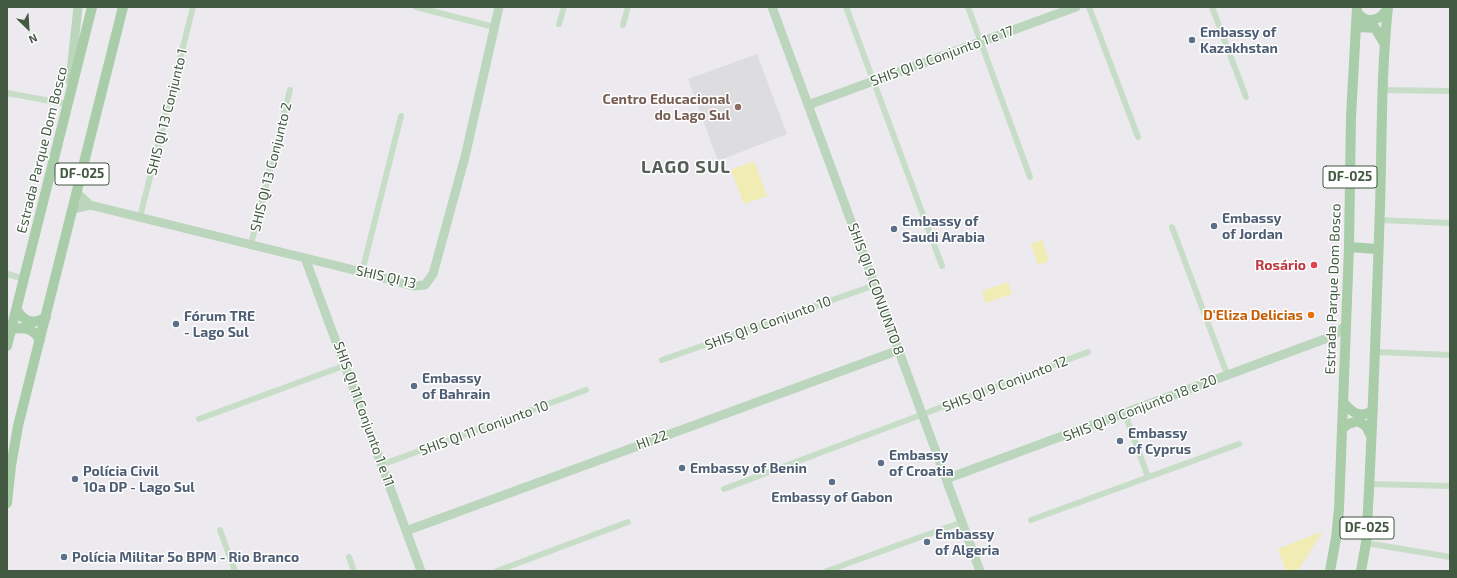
<!DOCTYPE html>
<meta charset="utf-8">
<style>
body{margin:0}
#map{position:relative;width:1457px;height:578px;overflow:hidden;background:#eceaee;font-family:"Exo 2",sans-serif}
canvas{display:block}
.frame{position:absolute;inset:0;border:8px solid #435942;pointer-events:none}
.north{position:absolute;left:8px;top:8px;width:40px;height:40px;-webkit-text-stroke:3px #fff;paint-order:stroke;rotate:155deg;font-size:11px;font-weight:700;line-height:16px;text-align:center;color:#435942}
.north::after{content:'';display:block;margin:auto;width:14px;height:18px;background:#435942;clip-path:polygon(50% 0,100% 100%,50% 72%,0 100%)}
</style>
<div id="map">
<canvas width="1457" height="578"></canvas>
<div class="frame"></div>
<div class="north">N</div>
</div>
<script>
const g = document.querySelector('canvas').getContext('2d');
g.lineJoin = 'round';
function paint(path, color) { g.fillStyle = color; g.fill(path, 'evenodd'); }
function stroke(path, color, width, dash) { g.strokeStyle = color; g.lineWidth = width; g.lineCap = dash ? 'butt' : 'round'; g.setLineDash(dash || []); g.stroke(path); }
function label(font, color, halo, rows, align = 'center') {
  g.font = font + ' "Exo 2",sans-serif'; g.lineWidth = 3; g.setLineDash([]); g.textBaseline = 'middle'; g.strokeStyle = halo; g.fillStyle = color; for (const [text, x, y, turn = 0] of rows) {
    g.save(); g.translate(x, y); g.rotate((+turn || 0) * Math.PI / 180); g.textAlign = isNaN(turn) ? turn : align; if (halo) g.strokeText(text, 0, 0); g.fillText(text, 0, 0); g.restore();
  }
}
paint(new Path2D(`
 M757 54 787 134 718 161 688 79Z`), '#dddcdf');
paint(new Path2D(`
 M754 161 767 196 744 204 731 170Z
 M1042 240 1049 261 1038 265 1031 244Z
 M1008 282 1012 294 985 303 982 291Z
 M1323 531 1298 571H1286L1278 549Z`), '#f1ebb4');
stroke(new Path2D(`
 M416 7 494 27
 M846 7 942 266
 M968 7 1030 177
 M1089 7 1138 137
 M1212 7 1246 97
 M559 24 564 7
 M623 25 628 7
 M1383 90 1450 91
 M7 93 67 104
 M140 217 193 7
 M1379 220 1450 223
 M1172 227 1227 374
 M251 244 290 90
 M362 272 401 116
 M7 274 25 279
 M1376 352 1450 355
 M662 360 875 285
 M1125 414 1148 477
 M199 419 346 365
 M381 465 586 390
 M1370 484 1450 486
 M724 489 1088 352
 M1031 520 1239 444
 M220 530 235 571
 M1366 543 1450 557
 M349 557 354 571
 M497 571 628 522
 M827 571 962 522`), '#c8ddc8', 6);
stroke(new Path2D(`
 M772 7 980 571
 M70 81 78 7
 M808 105 1076 7
 M77 193 90 205 362 272 413 286 425 285 433 274 465 157 499 7
 M73 209 90 205
 M305 258 421 571
 M946 479 1333 336 1345 326
 M406 531 899 350`), '#bbd6bc', 9);
stroke(new Path2D(`
 M1357 12C1366 25 1380 21 1388 8
 M1360 27 1375 28 1384 43
 M1349 247 1377 249
 M17 310C24 322 34 325 46 317
 M12 329C25 327 33 328 40 340
 M7 346 92 7
 M1344 403C1352 413 1361 419 1373 410
 M1342 429 1348 424 1358 421 1366 426 1371 436
 M7 503 11 466 18 426 123 7
 M1330 571 1336 538 1339 509 1349 247 1351 117 1357 7
 M1361 571 1366 543C1373 431 1376 319 1380 207 1382 140 1381 73 1388 7`), '#a8cda8', 10);
for (const [x, y, r, color] of [
 [1192,40,4,"#5c6f8a"],
 [738,107,4,"#8d6e63"],
 [1214,226,4,"#5c6f8a"],
 [894,229,4,"#5c6f8a"],
 [1314,265,4,"#e0444e"],
 [1311,315,4,"#e8710a"],
 [176,324,4,"#5c6f8a"],
 [414,386,4,"#5c6f8a"],
 [1120,441,4,"#5c6f8a"],
 [881,463,4,"#5c6f8a"],
 [682,468,4,"#5c6f8a"],
 [75,479,4,"#5c6f8a"],
 [832,482,4,"#5c6f8a"],
 [927,542,4,"#5c6f8a"],
 [64,557,4,"#5c6f8a"]
]) { const dot = new Path2D(); dot.arc(x, y, r, 0, 2 * Math.PI); g.fillStyle = color; g.fill(dot); stroke(dot, '#fff', 1.5); }
for (const [x, y, w] of [
 [82,174,54],
 [1350,177,54],
 [1367,528,54]
]) { const box = new Path2D(); box.roundRect(x - w / 2, y - 11, w, 22, 3); g.fillStyle = '#fff'; g.fill(box); stroke(box, '#435942', 1); }
label('bold 13px', '#435942', null, [
 ["DF-025",82,174],
 ["DF-025",1350,177],
 ["DF-025",1367,528]
]);
label('bold 14px', '#4e5e75', '#fff', [
 ["Embassy of",1200,32],
 ["Kazakhstan",1200,48],
 ["Embassy",1222,218],
 ["of Jordan",1222,234],
 ["Embassy of",902,221],
 ["Saudi Arabia",902,237],
 ["Fórum TRE",184,316],
 ["- Lago Sul",184,332],
 ["Embassy",422,378],
 ["of Bahrain",422,394],
 ["Embassy",1128,433],
 ["of Cyprus",1128,449],
 ["Embassy",889,455],
 ["of Croatia",889,471],
 ["Embassy of Benin",690,468],
 ["Polícia Civil",83,471],
 ["10a DP - Lago Sul",83,487],
 ["Embassy of Gabon",832,497,"center"],
 ["Embassy",935,534],
 ["of Algeria",935,550],
 ["Polícia Militar 5o BPM - Rio Branco",72,557]
], 'left');
label('14px', '#435942', '#fff', [
 ["SHIS QI 9 Conjunto 1 e 17",942,56,-20],
 ["SHIS QI 13 Conjunto 1",167,112,-76],
 ["Estrada Parque Dom Bosco",42,150,-76],
 ["SHIS QI 13 Conjunto 2",271,167,-76],
 ["SHIS QI 13",386,277,13],
 ["SHIS QI 9 CONJUNTO 8",876,289,70],
 ["Estrada Parque Dom Bosco",1333,289,-88],
 ["SHIS QI 9 Conjunto 10",768,323,-20],
 ["SHIS QI 9 Conjunto 12",1005,384,-21],
 ["SHIS QI 9 Conjunto 18 e 20",1140,408,-21],
 ["SHIS QI 11 Conjunto 1 e 11",364,414,70],
 ["SHIS QI 11 Conjunto 10",484,428,-20],
 ["HI 22",652,440,-20]
]);
label('bold 14px', '#785e54', '#fff', [
 ["Centro Educacional",730,99],
 ["do Lago Sul",730,115]
], 'right');
label('bold 14px', '#be3a42', '#fff', [
 ["Rosário",1306,265]
], 'right');
label('bold 14px', '#c56008', '#fff', [
 ["D'Eliza Delicias",1303,315]
], 'right');
g.letterSpacing = '1px';
label('bold 18px', '#576058', '#fff', [
 ["LAGO SUL",686,167]
]);
g.letterSpacing = '0px';
</script>
